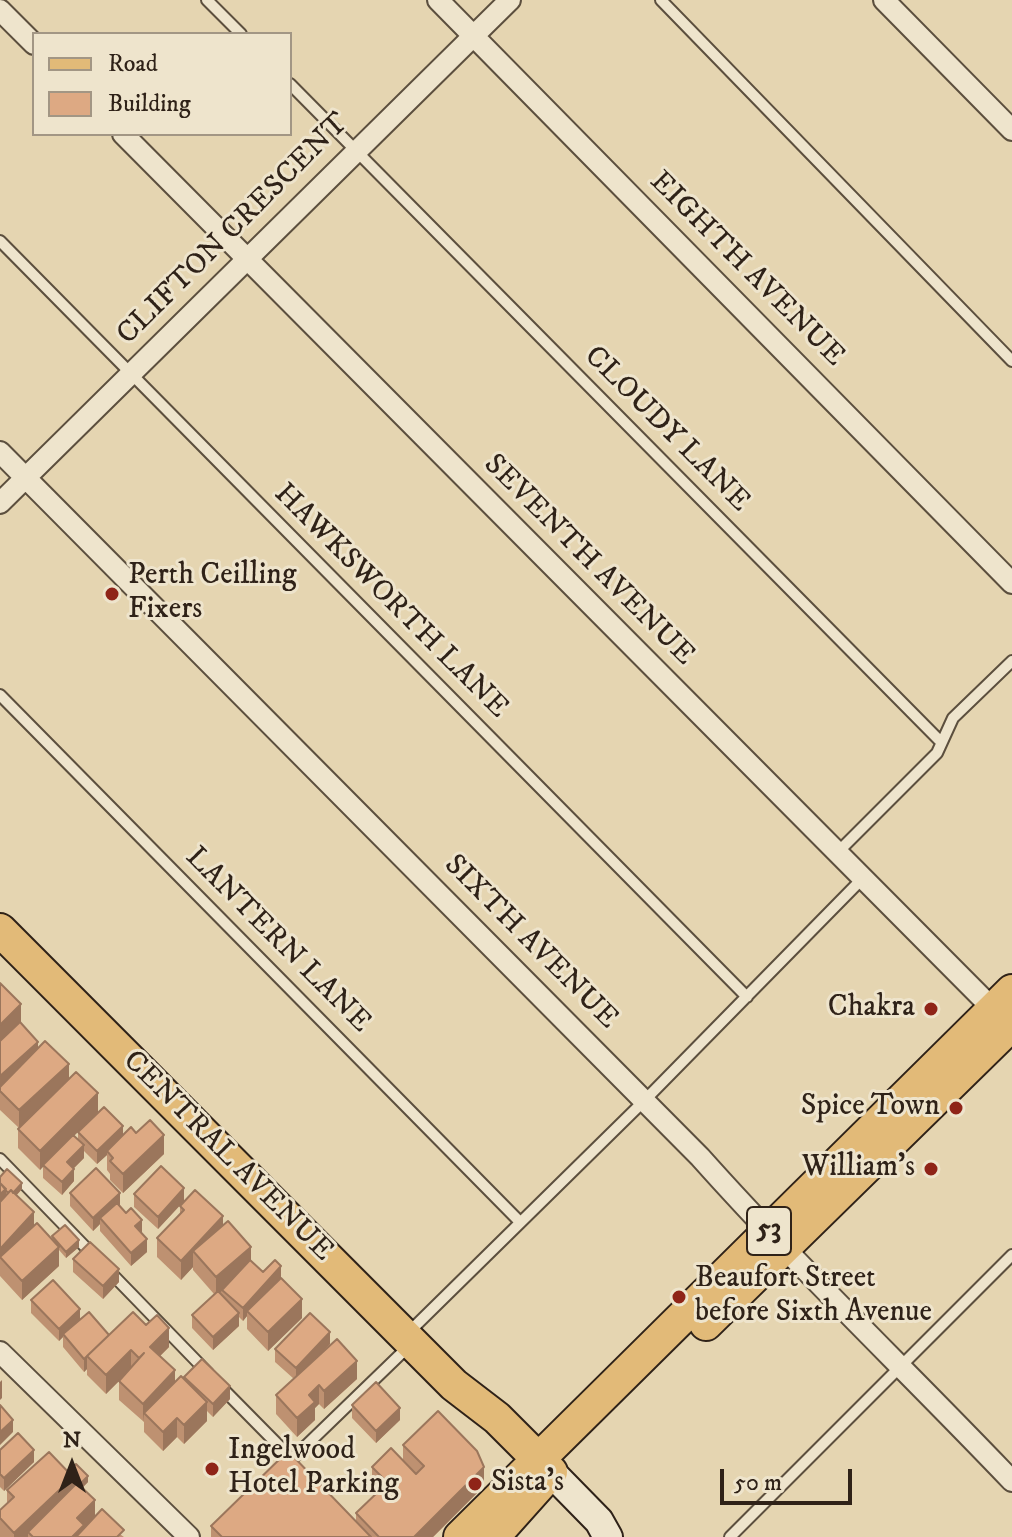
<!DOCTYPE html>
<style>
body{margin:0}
#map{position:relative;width:1012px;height:1537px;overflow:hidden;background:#e5d5b1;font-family:"IM FELL DW Pica",serif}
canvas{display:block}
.legend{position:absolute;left:32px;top:32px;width:260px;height:104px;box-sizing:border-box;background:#eee4cc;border:2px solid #a29684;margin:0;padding:10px 14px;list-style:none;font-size:24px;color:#2f2218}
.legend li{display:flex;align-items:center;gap:16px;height:40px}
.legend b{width:40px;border:2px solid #a29684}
.north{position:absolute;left:32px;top:1425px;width:80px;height:80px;-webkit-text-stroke:6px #eee4cc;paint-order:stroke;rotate:0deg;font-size:22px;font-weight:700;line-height:32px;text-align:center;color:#2f2218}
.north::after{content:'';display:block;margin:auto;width:28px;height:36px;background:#2f2218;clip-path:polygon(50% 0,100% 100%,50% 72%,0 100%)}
.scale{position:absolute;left:720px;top:1469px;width:132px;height:36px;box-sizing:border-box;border:4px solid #2f2218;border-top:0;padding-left:10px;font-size:24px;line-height:28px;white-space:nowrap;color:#2f2218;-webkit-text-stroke:6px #eee4cc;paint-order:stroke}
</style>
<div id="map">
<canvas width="1012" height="1537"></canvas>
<ul class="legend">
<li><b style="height:10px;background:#e2ba78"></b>Road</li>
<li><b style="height:22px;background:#dda983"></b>Building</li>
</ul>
<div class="north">N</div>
<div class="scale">50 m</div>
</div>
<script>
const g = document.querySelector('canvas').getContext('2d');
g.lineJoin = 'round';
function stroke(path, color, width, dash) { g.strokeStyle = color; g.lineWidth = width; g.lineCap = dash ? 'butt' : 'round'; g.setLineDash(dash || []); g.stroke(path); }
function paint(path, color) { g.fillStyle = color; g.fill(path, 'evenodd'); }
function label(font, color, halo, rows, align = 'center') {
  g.font = font + ' "IM FELL DW Pica",serif'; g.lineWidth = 6; g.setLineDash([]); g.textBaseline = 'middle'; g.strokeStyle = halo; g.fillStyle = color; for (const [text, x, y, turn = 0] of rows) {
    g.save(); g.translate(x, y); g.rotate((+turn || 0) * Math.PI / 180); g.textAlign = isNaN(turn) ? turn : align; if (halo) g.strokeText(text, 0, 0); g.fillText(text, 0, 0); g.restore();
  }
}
const lane = new Path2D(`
 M207 0 241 34
 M661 0 1012 361
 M290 84 941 742
 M0 241 747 997
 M0 695 520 1222
 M837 853 937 753 953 718 1012 661
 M0 1159 93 1255
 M110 1272 208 1373
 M407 1334 644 1101 861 880
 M221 1387 292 1459
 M288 1463 409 1346
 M730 1537 1012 1255`);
const street = new Path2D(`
 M438 0 1012 583
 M884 0 1012 130
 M0 10 34 44
 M123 134 1000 1016
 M0 452 700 1157C800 1269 909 1373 1012 1481
 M0 503 510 0
 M0 1352 189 1537`);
const secondary = new Path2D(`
 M551 1472 599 1521 608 1537`);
const primary = new Path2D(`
 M0 930 454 1385 497 1418 551 1472
 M706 1324 1012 1024
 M460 1537 1012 991
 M493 1537 551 1472`);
stroke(lane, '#5c4f3e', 14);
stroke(street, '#5c4f3e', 24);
stroke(secondary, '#2f2218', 32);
stroke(primary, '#2f2218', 36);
stroke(lane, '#eee4cc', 10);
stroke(street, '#eee4cc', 20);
stroke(secondary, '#eee4cc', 28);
stroke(primary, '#e2ba78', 32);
paint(new Path2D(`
 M0 983 21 1023 38 1048 69 1079 74 1136 78 1140V1132L123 1135 136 1133 164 1154 123 1193 110 1180V1174L107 1170V1155L97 1164 84 1151V1158L74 1168V1181L62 1195 43 1178V1166L40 1170 18 1148V1129L19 1128 0 1110Z
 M0 1177 22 1189 16 1196 34 1226 52 1240V1236L79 1247 66 1258 59 1250V1266L22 1300 0 1276Z
 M70 1193 119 1205 142 1233 147 1252 131 1266 100 1231V1224L93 1231 70 1206Z
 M134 1194 184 1201 158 1229 134 1207Z
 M180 1206 223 1225 251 1261 263 1272 281 1278 302 1318 268 1351 247 1329V1316L243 1321 239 1317V1326L213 1350 192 1328V1315L214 1294 193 1270V1267L181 1280 157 1257V1238L180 1214Z
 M73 1259 119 1282 103 1299 73 1272Z
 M31 1300 80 1320 109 1335 146 1325 169 1347 160 1356 175 1382 184 1379V1377L230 1399 213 1417 207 1411V1421L184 1444 177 1437 163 1451 144 1432V1422L119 1400V1381L123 1377 106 1394 87 1375V1369L84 1372 63 1347V1337L59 1341 31 1313Z
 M330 1344 320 1355 357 1379 324 1409 319 1404 315 1408V1420L297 1437 276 1414V1395L294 1379 275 1362V1349Z
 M352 1405 400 1420 376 1443 352 1418Z
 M403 1445 484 1486 433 1537H211V1526L356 1522V1513L378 1492 372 1485V1467L403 1460Z
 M0 1450 34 1462 4 1491 0 1487Z
 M68 1472 88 1482 82 1488 95 1517 124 1537H0V1510L7 1504V1490Z`), '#be9171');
paint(new Path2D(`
 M21 1004V1023L0 1044V1025Z
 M38 1042V1060L0 1091V1076Z
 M69 1064V1083L19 1128V1110Z
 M98 1093V1112L40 1170V1151Z
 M123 1126V1139L107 1151V1155L97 1164V1151Z
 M164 1135V1154L123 1193V1174Z
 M84 1145V1158L67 1175V1162Z
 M74 1169V1181L62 1195V1182Z
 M22 1183V1189L11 1201V1195Z
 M184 1188V1201L158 1229V1217Z
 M6 1189V1207L0 1213V1194Z
 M120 1193V1205L100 1218V1224L93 1231V1218Z
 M34 1212V1230L0 1257V1249Z
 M223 1216V1235L193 1251V1267L181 1280V1261Z
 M142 1220V1233L135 1226Z
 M147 1239V1252L131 1266V1253Z
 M79 1240V1247L66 1258V1252Z
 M59 1247V1266L22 1300V1281Z
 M251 1247V1266L216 1296V1277Z
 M281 1266V1278L247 1311V1316L243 1321V1308Z
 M119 1269V1282L103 1299V1286Z
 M302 1299V1318L268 1351V1332Z
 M80 1309V1321L63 1334V1337L59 1341V1329Z
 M239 1313V1326L213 1350V1337Z
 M169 1328V1347L150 1366V1347Z
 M330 1332V1344L296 1380V1368Z
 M131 1350V1369L106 1394V1375Z
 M87 1357V1369L84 1372V1359Z
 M357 1361V1379L324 1409V1391Z
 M175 1370V1389L144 1413 143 1422V1404Z
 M2 1380V1398L0 1400V1382Z
 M319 1385V1404L315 1408V1420L297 1437V1418L309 1395Z
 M230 1386V1399L213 1417V1404Z
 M207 1402V1421L184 1444V1425Z
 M400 1408V1420L376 1443V1431Z
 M177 1418V1437L163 1451V1432Z
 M13 1420V1432L0 1445V1432Z
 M34 1450V1462L4 1491V1478Z
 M484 1467V1486L433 1537H414Z
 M88 1476V1482L76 1494V1488Z
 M73 1477V1496L28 1532V1537H14V1533Z
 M95 1500V1519L84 1537H72L77 1518Z`), '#9b765c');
const building = new Path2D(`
 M0 983 21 1004 0 1025Z
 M20 1022 38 1042 0 1076V1041Z
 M45 1041 69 1064 19 1110 0 1091V1087Z
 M76 1072 98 1093 40 1151 18 1129Z
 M104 1107 123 1126 97 1151 78 1132Z
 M150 1120 164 1135 123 1174 110 1161 113 1158 107 1151 131 1127 136 1133Z
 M73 1135 84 1145 67 1162 74 1169 62 1182 43 1165Z
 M161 1166 184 1188 158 1217 134 1194Z
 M96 1168 120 1193 93 1218 70 1193Z
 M7 1169 22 1183 13 1193 11 1190 8 1193 0 1183V1177Z
 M0 1183 6 1189 0 1194Z
 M11 1190 34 1212 0 1249V1202Z
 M195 1190 223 1216 181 1261 157 1238 184 1210 180 1206Z
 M117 1203 126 1213 131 1208 142 1220 135 1226 147 1239 131 1253 100 1218Z
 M228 1221 251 1247 216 1277 193 1251Z
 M37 1223 59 1247 22 1281 0 1257Z
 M65 1225 79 1240 66 1252 52 1236Z
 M90 1242 119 1269 103 1286 73 1259Z
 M250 1260 263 1272 275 1260 281 1266 243 1308 222 1290Z
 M281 1278 302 1299 268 1332 247 1311Z
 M53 1280 80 1309 59 1329 31 1300Z
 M218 1291 239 1313 213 1337 192 1315Z
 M89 1312 109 1335 84 1359 63 1334Z
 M133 1312 146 1325 157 1315 169 1328 150 1347 175 1370 143 1404 119 1381 144 1353 139 1358 131 1350 106 1375 87 1356Z
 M310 1313 330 1332 296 1368 275 1349Z
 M337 1339 357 1361 324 1391 319 1385 309 1395 315 1402 297 1418 276 1395Z
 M202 1359 230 1386 213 1404 184 1377Z
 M181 1376 207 1402 184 1425 177 1418 163 1432 144 1413Z
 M376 1382 400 1408 376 1431 352 1405Z
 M0 1405 13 1420 0 1432Z
 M438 1411 477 1451 484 1467 414 1537H379L356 1513 380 1490 389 1500 397 1492 372 1467 391 1448 416 1474 424 1466 403 1445Z
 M18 1433 34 1450 4 1478 0 1474V1450Z
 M288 1451 371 1537H222L211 1526Z
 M49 1452 73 1477 14 1533 0 1518V1510L14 1497 7 1490Z
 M76 1464 88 1476 79 1485 77 1483 74 1486 73 1485V1477L68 1472Z
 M77 1483 95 1500 77 1518 84 1525 72 1537H33L28 1532Z
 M102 1509 124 1530 117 1537H76Z`);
paint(building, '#dda983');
stroke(building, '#9b765c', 2);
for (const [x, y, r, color] of [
 [112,594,8,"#8f2418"],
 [931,1009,8,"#8f2418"],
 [956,1108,8,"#8f2418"],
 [931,1169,8,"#8f2418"],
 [679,1297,8,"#8f2418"],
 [212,1469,8,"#8f2418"],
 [475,1484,8,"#8f2418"]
]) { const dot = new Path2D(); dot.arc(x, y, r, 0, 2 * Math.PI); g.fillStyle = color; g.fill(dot); stroke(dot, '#eee4cc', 3); }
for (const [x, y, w] of [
 [769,1231,44]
]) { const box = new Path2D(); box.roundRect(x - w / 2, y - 24, w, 48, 6); g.fillStyle = '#eee4cc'; g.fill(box); stroke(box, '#2f2218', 2); }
label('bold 28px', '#2f2218', null, [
 ["53",769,1231]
]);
label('30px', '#2f2218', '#eee4cc', [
 ["CLIFTON CRESCENT",234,230,-45],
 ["EIGHTH AVENUE",746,270,45],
 ["CLOUDY LANE",666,430,45],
 ["SEVENTH AVENUE",588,561,45],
 ["HAWKSWORTH LANE",390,602,45],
 ["LANTERN LANE",277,941,45],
 ["SIXTH AVENUE",530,943,45],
 ["CENTRAL AVENUE",227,1157,45]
]);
label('30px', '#2f2218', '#eee4cc', [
 ["Perth Ceilling",128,577],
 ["Fixers",128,611],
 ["Chakra",915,1009,"right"],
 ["Spice Town",940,1108,"right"],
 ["William's",915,1169,"right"],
 ["Beaufort Street",695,1280],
 ["before Sixth Avenue",695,1314],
 ["Ingelwood",228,1452],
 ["Hotel Parking",228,1486],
 ["Sista's",491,1484]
], 'left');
</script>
